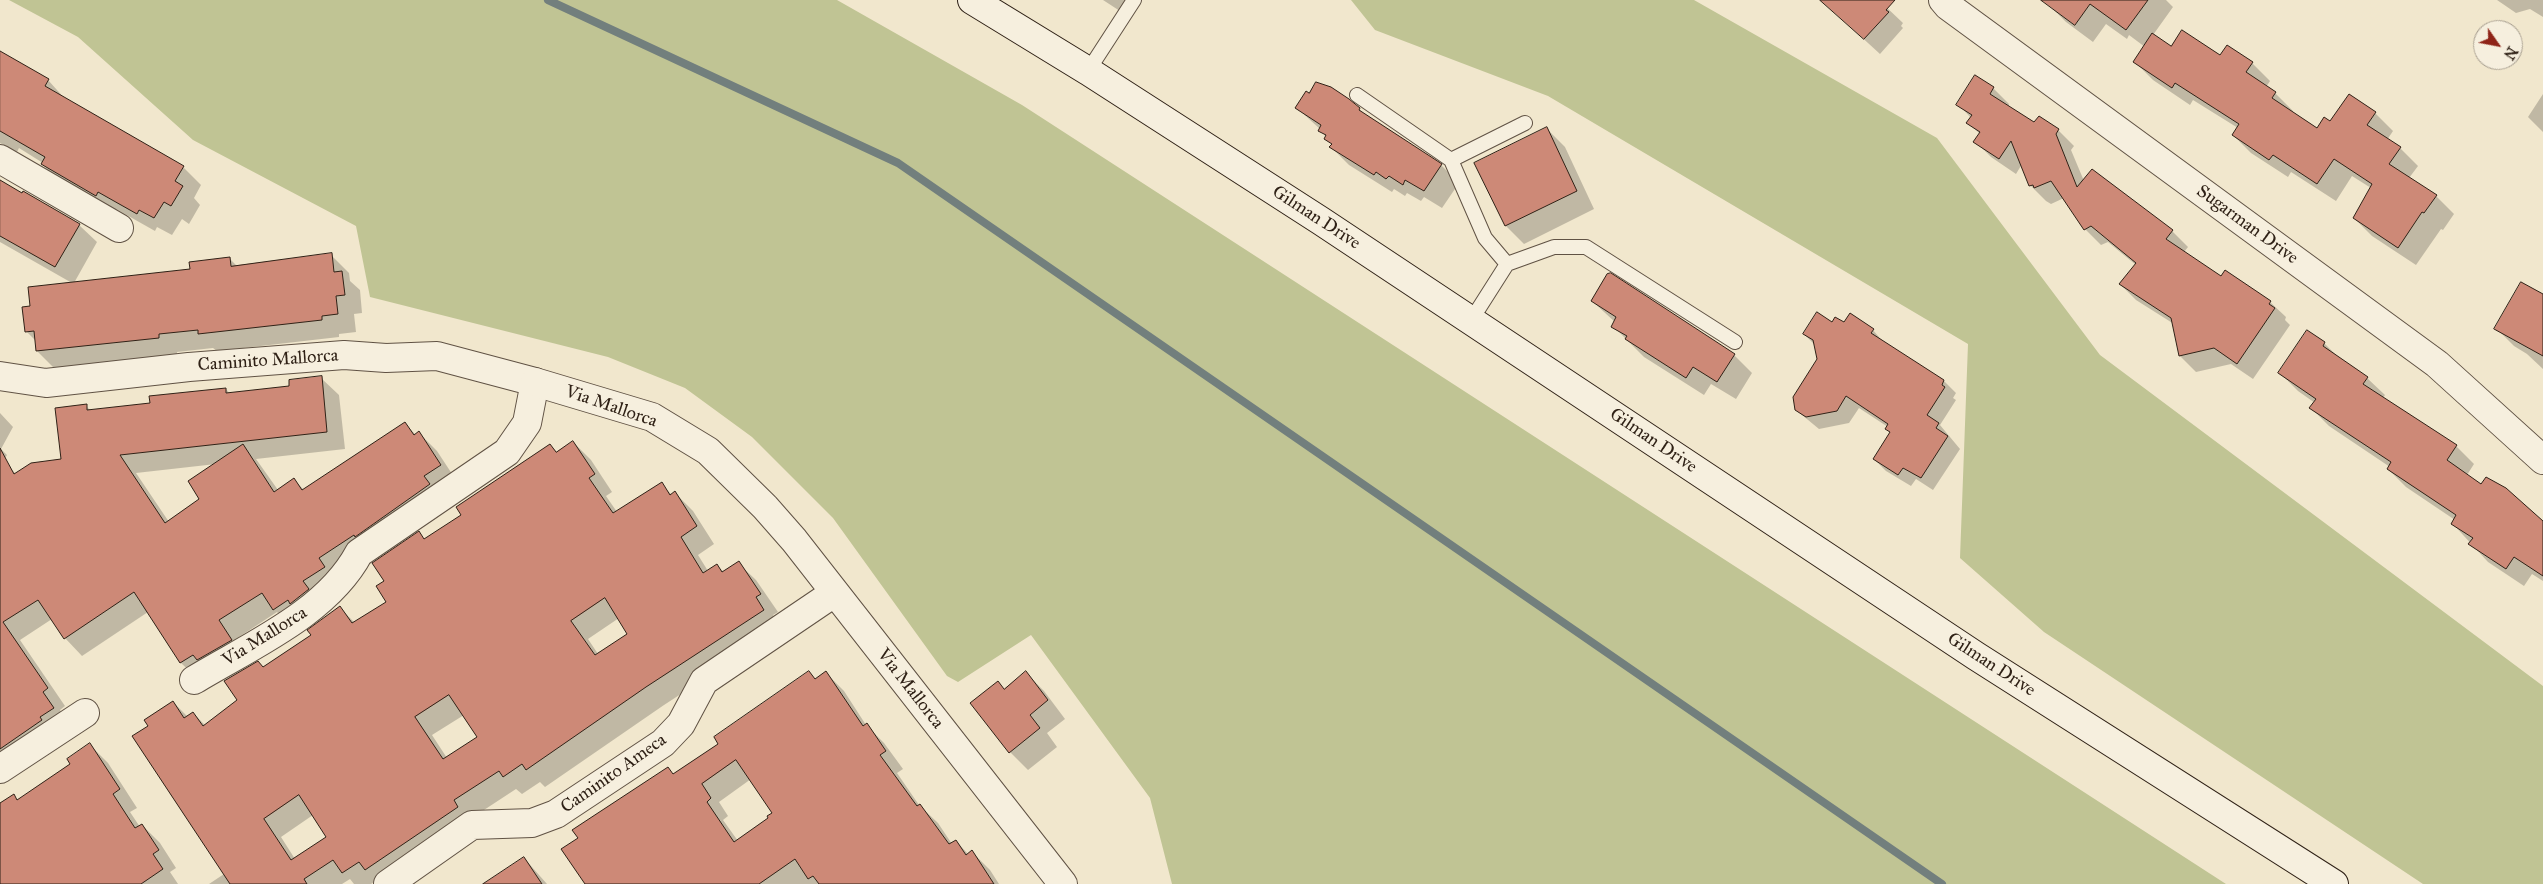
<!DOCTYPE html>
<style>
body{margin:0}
#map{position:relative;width:2543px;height:884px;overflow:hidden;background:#f1e7cd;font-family:"IM FELL Great Primer",serif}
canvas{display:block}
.north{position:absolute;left:2473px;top:20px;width:50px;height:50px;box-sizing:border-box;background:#f6efde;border:1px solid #a69d8e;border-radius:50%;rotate:123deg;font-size:14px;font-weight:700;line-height:20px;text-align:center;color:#2f2116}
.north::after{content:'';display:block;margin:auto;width:18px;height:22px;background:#8f2418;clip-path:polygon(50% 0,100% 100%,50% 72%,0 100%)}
</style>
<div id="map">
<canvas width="2543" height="884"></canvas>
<div class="north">N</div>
</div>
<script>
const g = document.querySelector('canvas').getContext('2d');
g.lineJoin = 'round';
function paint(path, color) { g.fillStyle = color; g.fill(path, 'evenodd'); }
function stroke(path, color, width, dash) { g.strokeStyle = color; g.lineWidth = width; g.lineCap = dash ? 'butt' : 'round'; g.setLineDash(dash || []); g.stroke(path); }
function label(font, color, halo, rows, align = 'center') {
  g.font = font + ' "IM FELL Great Primer",serif'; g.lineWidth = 5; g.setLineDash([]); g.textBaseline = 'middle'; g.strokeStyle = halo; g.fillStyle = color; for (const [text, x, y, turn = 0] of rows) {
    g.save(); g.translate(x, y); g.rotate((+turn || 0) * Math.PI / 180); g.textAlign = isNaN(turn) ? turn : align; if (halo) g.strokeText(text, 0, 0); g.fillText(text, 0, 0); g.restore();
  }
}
paint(new Path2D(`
 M9 0H837L1022 105 2226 884H1172L1150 798 1031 635 958 682 947 676 833 518 752 437 685 388 608 357 370 297 356 226 193 140 78 37Z
 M1351 0H1694L1937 138 2100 355 2543 686V884H2423L2044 632 1960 558 1968 344 1548 96 1375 30Z`), '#c0c494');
paint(new Path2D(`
 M1103 0H1131L1123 13Z
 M1821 0H1889L1884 5 1903 23 1901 26 1903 28 1880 54Z
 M2052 0H2166L2173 7 2153 35 2172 48 2252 63 2270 81 2266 87 2275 93 2293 111 2292 112 2318 129 2330 123 2375 113 2393 131 2387 140 2400 148 2418 166 2409 178 2436 196 2454 214 2443 230 2441 229 2416 265 2372 236 2354 218 2371 188 2352 176 2336 201 2291 172 2288 177 2251 153 2233 135 2238 128 2193 100 2190 105 2153 80 2135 62 2145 47 2129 35 2127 39 2106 24 2093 42 2066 22 2049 5Z
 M2497 0H2543V17L2530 9 2516 13Z
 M0 52 48 80 66 100 183 167 201 185 194 198 200 205 189 224 182 219 172 235 157 227 155 231 116 209 114 213 60 182 42 164 43 163 19 148 17 152 0 143Z
 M1976 77 1993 88 2009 104 2008 107 2034 124 2039 118 2058 130 2074 146 2071 150 2084 181 2172 231 2188 247 2184 252 2222 277 2270 302 2286 317 2285 320 2290 325 2253 379 2231 364 2196 372 2180 356 2174 324 2136 300 2120 284 2136 265 2108 242 2101 245 2085 229 2064 198 2051 204 2046 201 2030 185 2022 164 2016 174 1991 157 1975 141 1980 134 1968 123 1971 118 1958 104Z
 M2543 94V132L2528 117Z
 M1297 108 1359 109 1368 117 1441 165 1459 183 1442 208 1424 197 1421 201 1407 193 1405 196 1394 189 1392 192 1349 165 1331 147 1332 145 1320 129Z
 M1547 129 1565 147 1594 209 1524 244 1506 226 1476 163Z
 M0 182 79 225 97 242 74 283 192 270 229 258 238 267 331 255 349 273 350 281 360 290 362 313 354 314 356 332 339 334V337L217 351 213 348 177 352V356L55 369 37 351 36 341 26 331 32 307 72 283 0 242Z
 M1617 278 1734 355 1752 373 1736 399 1711 384 1704 395 1644 357 1613 326 1615 322 1592 301Z
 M2543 296V369L2527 354 2514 346 2496 328Z
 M1833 324 1873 330 1884 343 1944 381 1956 393 1953 398 1956 400 1940 425 1960 449 1933 490 1916 479 1911 486 1886 471 1874 459 1891 433 1887 429 1888 427 1859 408 1849 423 1819 429 1796 410 1818 359 1815 345 1804 334Z
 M2324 343 2341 360 2367 378 2385 395 2383 398 2456 446 2474 464 2467 475 2543 528V581L2532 574 2524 586 2488 562 2452 523 2455 520 2406 487 2388 469 2390 467 2329 426 2311 408 2315 403 2298 391 2280 373Z
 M321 378 339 395 345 449 256 459 278 490 294 480 304 490 405 424 416 435 419 433 437 451 458 483 292 627 277 612 236 639 249 658 199 680 181 663 148 612 82 656 65 638 52 619 20 640 65 706 60 710 70 726 0 779V477L11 469 16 474 62 460 86 406 91 411 151 404 226 389 230 394 291 388ZM216 464 201 499 169 522 136 473Z
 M0 413 13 427 1 449 7 455 0 467Z
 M573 442 591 460 612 492 606 496 617 512 661 484 672 495 675 493 693 511 714 544 698 555 708 571 717 566 724 572 738 563 756 580 778 612 773 615 781 629 664 705 545 787 540 782 522 794 516 789 371 884H354L350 879 342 884H209L224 874 149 726 173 702 188 717 193 713 205 725 239 701 263 668 312 635 340 608 355 623 388 602 386 581 419 533 425 540 463 515 550 445 558 453ZM619 618 629 634 598 654 588 639ZM464 715 479 737 447 758 432 735ZM313 815 327 837 295 859 281 837Z
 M809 673 816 680 826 673 844 691 866 725 884 743 903 769 897 773 919 805 938 823 952 844 956 841 968 854 972 852 990 870 999 884H587L674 775 720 744ZM751 779 774 813 770 819 738 841 723 820 728 816 719 802Z
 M1026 673 1044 691 1065 719 1047 733 1057 747 1028 770 1010 752 1005 690Z
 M90 745 108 763 137 808 130 812 140 827 142 825 160 843 176 868 170 872 178 884H0V805L13 796 18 800 72 765Z
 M524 858 547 884H484Z`), '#0003');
stroke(new Path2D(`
 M548 0 898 163 1942 884`), '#727f7d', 8);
const building = new Path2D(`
 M1820 0H1895L1886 10 1889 12 1864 39Z
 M2041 0H2148L2126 30 2090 4 2075 25Z
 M2182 30 2220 55 2227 45 2253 62 2246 72 2276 92 2272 98 2317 128 2324 117 2330 121 2349 94 2376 112 2367 125 2401 147 2389 164 2437 195 2424 213 2422 212 2398 248 2353 218 2372 184 2334 159 2317 184 2273 155 2269 160 2232 135 2239 124 2175 83 2172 88 2133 62 2152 33 2171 46Z
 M0 51 49 79 45 86 184 166 175 181 183 186 171 206 164 202 154 218 139 210 137 214 98 192 96 196 41 164 45 157 0 131Z
 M1975 75 1994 87 1990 94 2034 122 2039 116 2059 129 2056 134 2077 187 2092 169 2173 230 2166 239 2221 276 2225 270 2271 301 2269 304 2275 308 2237 364 2214 348 2179 356 2171 318 2119 284 2136 263 2091 226 2084 230 2051 181 2034 188 2033 185 2029 186 2011 141 1999 159 1973 142 1980 132 1966 123 1972 115 1956 105Z
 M1316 82 1331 87 1349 99 1360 108 1359 110 1442 164 1424 191 1405 180 1403 185 1389 176 1386 179 1376 172 1374 175 1329 147 1332 144 1324 139 1326 135 1318 131 1321 125 1295 108 1306 91 1309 93Z
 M1547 127 1577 191 1505 226 1474 163Z
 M0 180 22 193 23 191 80 224 55 267 0 236Z
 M332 253 334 272 342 271 345 295 336 296 338 314 322 316V320L198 334V330L159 334V338L36 351 34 331 25 332 22 307 30 306 28 287 190 269 189 262 230 257 231 266Z
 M1611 273 1735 354 1717 382 1693 367 1686 378 1625 339 1627 336 1611 327 1616 317 1591 301 1607 274Z
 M2521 282 2543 294V356L2494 329Z
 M1817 312 1832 322 1835 317 1844 322 1850 313 1874 329 1871 333 1944 380 1942 385 1945 387 1927 415 1939 423 1936 428 1948 436 1921 478 1903 468 1898 475 1873 459 1890 432 1885 429 1888 424 1846 396 1837 411 1806 417 1795 410 1793 397 1817 359 1813 340 1803 334Z
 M2307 330 2325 342 2323 346 2368 377 2363 384 2457 445 2447 460 2481 484 2486 477 2506 488 2543 521V576L2514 557 2506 569 2468 544 2473 538 2451 524 2456 515 2387 469 2391 462 2309 408 2316 399 2278 373Z
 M322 376 327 432 120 455 165 523 199 499 188 481 243 444 274 492 294 478 302 490 405 422 414 435 419 431 441 465 424 476 430 484 355 537 354 535 319 558 325 567 303 581 309 589 290 604 288 600 273 610 262 593 219 620 232 640 197 660 193 655 180 663 134 592 64 639 38 600 3 622 48 688 43 692 54 708 40 717 42 720 0 749V448L14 474 31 463 61 459 55 408 87 404V410L150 403 149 396 226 388V393L289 386V380Z
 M573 441 595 474 589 478 613 513 662 482 670 495 675 491 697 526 681 537 703 573 717 564 722 572 739 561 761 594 756 597 764 610 646 687 526 770 522 764 503 777 499 771 454 800 458 807 365 870 359 862 342 873 333 860 304 879 307 884H230L132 736 148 726 144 720 173 701 184 718 193 712 203 726 237 700 224 681 258 661 263 667 311 635 307 630 340 606 352 623 386 602 376 586 384 581 372 563 419 531 424 539 461 515 456 507 550 444 556 452ZM605 598 627 634 595 655 571 621ZM449 695 477 737 443 759 415 717ZM299 795 326 837 291 860 264 819Z
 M809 671 815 679 826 671 863 726 867 723 886 751 880 755 917 806 920 804 949 844 956 840 966 855 972 850 994 884H819L813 876 808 879 795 859 759 884H585L561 849 578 838 572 830 668 767 673 774 718 744 714 737ZM736 760 772 813 767 816 768 818 734 842 707 802 711 798 702 784Z
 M1026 671 1048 700 1030 715 1040 728 1009 753 970 703 998 681 1004 689Z
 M90 743 120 789 113 794 135 828 142 824 159 850 153 854 163 869 141 884H0V803L14 794 17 800 70 764 67 759Z
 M524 857 542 884H483Z`);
paint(building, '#cd8977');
stroke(building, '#2f2116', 1);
const service = new Path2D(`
 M1088 71 1134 0
 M1357 95 1451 160 1485 238 1507 264
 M1451 160 1525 123
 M1472 319 1507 264 1554 247H1586L1735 342`);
const minor = new Path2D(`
 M1943 0 1948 6 2437 364 2543 460
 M0 159 119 228
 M0 376 46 383 189 367 344 355 386 358 437 356 535 382 527 423 507 452 359 553C327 613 250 646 194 680
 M0 769 85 713
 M388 884 472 825 532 823 556 814 663 743 681 724 704 681 834 593`);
const tertiary = new Path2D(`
 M535 382 652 417 708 451 765 507 794 540 1063 884`);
const secondary = new Path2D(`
 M972 0 1088 71 1321 221 1976 656 2334 884`);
stroke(service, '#605244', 16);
stroke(minor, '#605244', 30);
stroke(tertiary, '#605244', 30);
stroke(secondary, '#2f2116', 30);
stroke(service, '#f6efde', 14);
stroke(minor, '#f6efde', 28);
stroke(tertiary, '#f6efde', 28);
stroke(secondary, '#f6efde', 28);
label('18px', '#2f2116', '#f6efde', [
 ["Gilman Drive",1316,218,33],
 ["Sugarman Drive",2247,225,36],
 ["Caminito Mallorca",268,361,-4],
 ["Via Mallorca",611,407,19],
 ["Gilman Drive",1653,441,34],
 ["Via Mallorca",265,637,-32],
 ["Gilman Drive",1991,665,33],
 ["Via Mallorca",910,689,52],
 ["Caminito Ameca",614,774,-35]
]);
</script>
